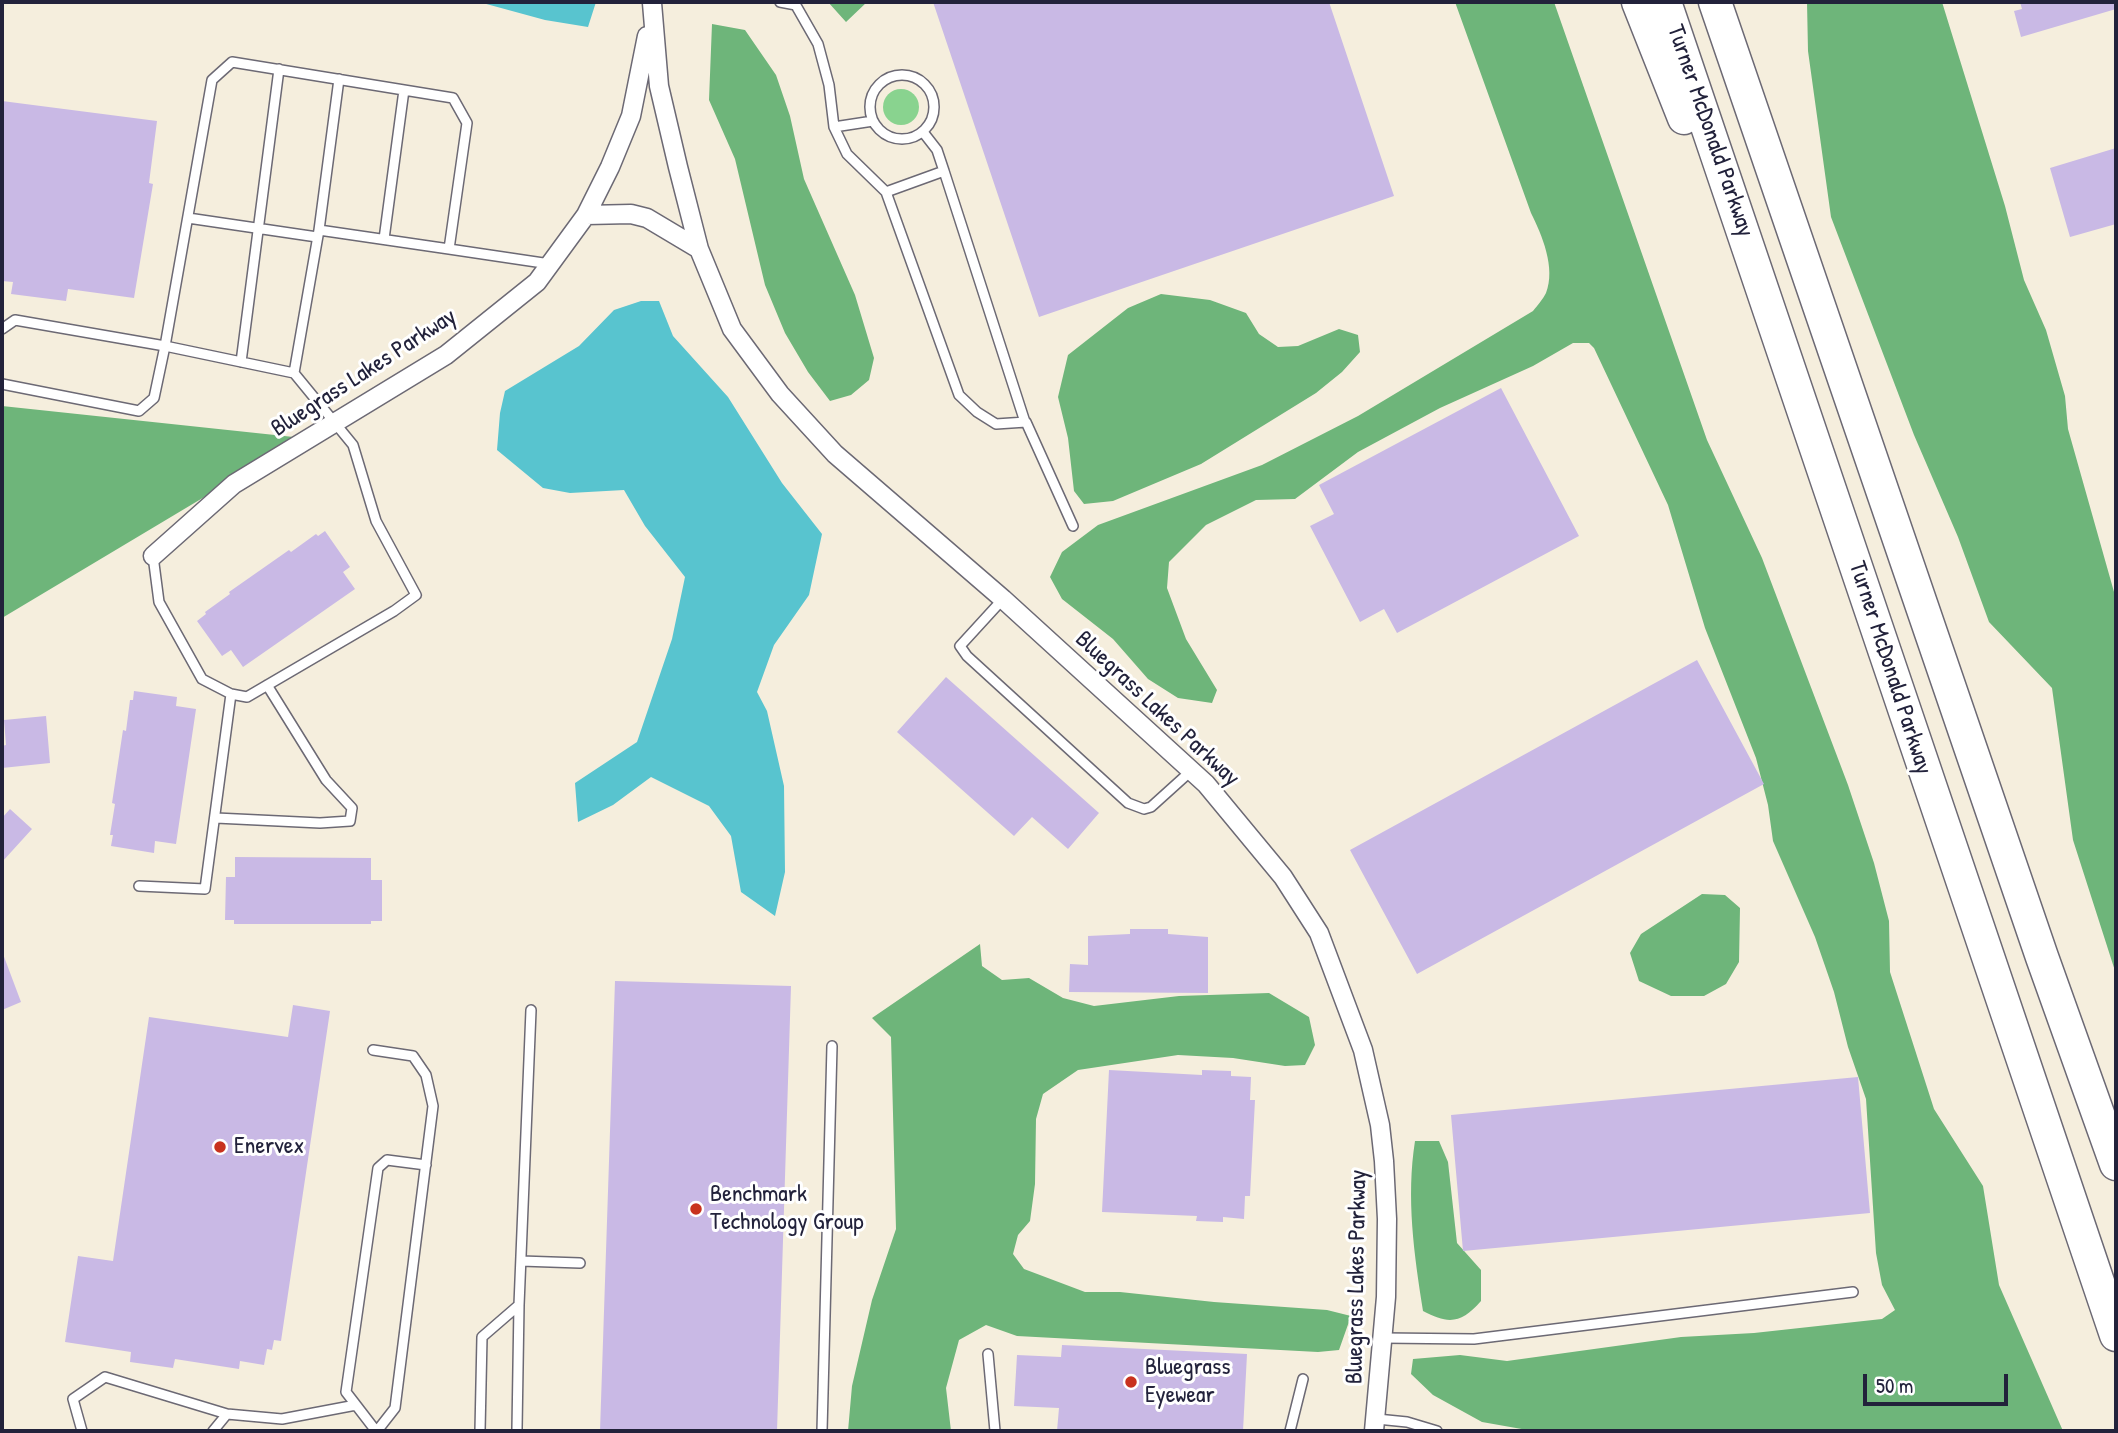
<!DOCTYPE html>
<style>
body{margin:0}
#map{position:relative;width:2118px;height:1433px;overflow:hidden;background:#f5eedd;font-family:"Patrick Hand",sans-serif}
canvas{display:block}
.frame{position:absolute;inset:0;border:4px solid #22223b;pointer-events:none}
.scale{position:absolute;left:1863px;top:1374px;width:145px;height:32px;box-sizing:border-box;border:4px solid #22223b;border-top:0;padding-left:9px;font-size:21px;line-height:24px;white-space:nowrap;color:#22223b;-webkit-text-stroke:5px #fff;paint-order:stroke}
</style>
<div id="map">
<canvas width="2118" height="1433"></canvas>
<div class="frame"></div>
<div class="scale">50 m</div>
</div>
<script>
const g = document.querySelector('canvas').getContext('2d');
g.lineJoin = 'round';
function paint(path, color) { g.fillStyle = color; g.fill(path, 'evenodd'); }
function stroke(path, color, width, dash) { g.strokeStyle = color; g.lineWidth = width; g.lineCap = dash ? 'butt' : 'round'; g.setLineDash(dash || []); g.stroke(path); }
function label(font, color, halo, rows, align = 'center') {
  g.font = font + ' "Patrick Hand",sans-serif'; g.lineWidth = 6; g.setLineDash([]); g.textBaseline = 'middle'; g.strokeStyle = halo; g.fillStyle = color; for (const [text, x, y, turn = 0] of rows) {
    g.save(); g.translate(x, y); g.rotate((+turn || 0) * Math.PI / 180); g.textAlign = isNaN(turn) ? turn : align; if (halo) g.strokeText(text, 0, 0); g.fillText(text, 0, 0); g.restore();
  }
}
paint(new Path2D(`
 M883 107a18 18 0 1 1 36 0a18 18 0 1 1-36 0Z`), '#89d38f');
paint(new Path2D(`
 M828 2H867L846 22Z
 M1455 2H1554L1707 440 1762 558 1848 785 1874 863 1889 921 1890 972 1934 1109 1983 1186 1999 1285 2063 1431H1533L1482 1422 1433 1395 1411 1374 1413 1359 1460 1355 1507 1361 1681 1337 1754 1333 1882 1319 1895 1310 1882 1285 1876 1253 1866 1099 1848 1047 1834 992 1815 937 1773 841 1768 805 1756 758 1705 628 1668 505 1594 348 1589 343H1573L1533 366 1440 408 1358 452 1295 499 1256 500 1206 525 1169 562 1167 588 1186 639 1217 690 1212 703 1178 698 1148 679 1113 639 1062 599 1050 577 1062 552 1098 525 1262 465 1358 416 1533 311C1537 306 1543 299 1546 293 1556 268 1542 235 1531 213Z
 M1807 2H1942L2005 206 2024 280 2046 330 2065 396 2068 429 2116 599V974L2073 840 2052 688 1989 622 1958 537 1914 435 1831 217 1808 51Z
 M712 24 745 30 776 75 790 116 804 179 855 295 874 358 869 380 851 395 830 401 808 372 785 333 765 285 735 159 709 100Z
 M1161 294 1210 300 1246 313 1259 334 1278 347 1298 346 1339 329 1358 335 1360 352 1342 372 1316 393 1201 464 1113 501 1084 504 1074 491 1068 438 1058 397 1068 355 1128 308Z
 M2 406 303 438 2 618Z
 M1702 894 1725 895 1740 908 1739 962 1726 984 1704 996H1671L1639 981 1630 953 1641 934Z
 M980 944 982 966 1002 980 1029 978 1063 998 1094 1006 1179 996 1269 993 1309 1017 1315 1045 1305 1065 1285 1066 1233 1058 1178 1055 1078 1070 1043 1094 1036 1119 1035 1184 1030 1221 1018 1235 1013 1254 1024 1269 1085 1292H1120L1214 1302 1327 1310 1351 1316 1339 1350 1318 1352 1017 1336 986 1325 959 1340 946 1388 951 1431H848L852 1386 872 1300 896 1229 891 1037 872 1018Z
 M1415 1141H1439L1448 1162 1457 1243 1481 1270V1301C1462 1323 1449 1325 1423 1311 1414 1254 1406 1198 1415 1141Z`), '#6eb57a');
paint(new Path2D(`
 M479 2H596L588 27 545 20Z
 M641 301H659L673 336 728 397 782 483 822 534 809 595 774 645 757 692 767 711 784 786 785 872 775 916 741 892 731 836 709 806 651 777 613 805 578 822 575 783 637 742 672 639 685 577 645 526 624 490 570 493 543 488 497 450 500 413 505 391 579 346 614 310Z`), '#58c4cf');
paint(new Path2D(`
 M933 2H1329L1394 196 1039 317Z
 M2020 2H2116V9L2021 37 2014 11 2022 9Z
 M2 101 157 121 149 183 153 184 134 298 68 289 66 301 11 294 13 282 2 281Z
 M2116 148V224L2070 237 2050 168Z
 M1501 388 1579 536 1397 633 1384 609 1360 622 1310 526 1334 514 1319 485Z
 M325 531 350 567 343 572 355 589 243 667 231 650 222 656 197 621 206 614 205 612 230 594 229 592 289 550 291 552 316 534 318 536Z
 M1697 660 1764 784 1417 974 1350 850Z
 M946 677 1099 813 1068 849 1032 817 1014 836 897 732Z
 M134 691 177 697 176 706 196 709 176 844 155 841 154 853 111 846 113 835H110L115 804 112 803 123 730 126 731 130 700H133Z
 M46 716 50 763 2 768V746L6 745 4 720Z
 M10 809 32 829 2 862V818Z
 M235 857 371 858V880H382V921H371V924H234V920H225L226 877H235Z
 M1130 929H1168V934L1208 937V993L1069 992 1070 964 1088 965V936L1130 934Z
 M3 954 21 1002 2 1010V955Z
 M615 981 791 986 777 1431H600Z
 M293 1005 330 1011 281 1341 274 1340 272 1350 267 1349 264 1365 240 1361 239 1369 175 1359 173 1368 130 1362 131 1352 65 1342 78 1256 113 1261 149 1017 288 1037Z
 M1109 1070 1202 1075V1070L1231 1071V1076L1251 1077 1250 1100H1255L1250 1196H1245L1244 1219 1223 1217V1222L1196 1221 1197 1216 1102 1212Z
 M1858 1077 1870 1213 1463 1251 1451 1115Z
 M1062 1345 1247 1354 1243 1431H1057L1059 1408 1014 1406 1017 1355 1061 1357Z`), '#c9b9e5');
const lane = new Path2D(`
 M780 2 796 5
 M794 2 818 44 829 85 834 127 847 154 886 192 959 395 977 412 996 424 1026 422 1073 526
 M870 107a32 32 0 1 1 64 0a32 32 0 1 1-64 0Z
 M834 127 873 121
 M923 132 937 150 944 171
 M886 192 944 171 1025 422
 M188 218 317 237
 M319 230 339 79
 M384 239 404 90
 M2 329 15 320 165 346 154 398 139 411 2 384
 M241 362 279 69
 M294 373 319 230 449 249
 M153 556 159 602 202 679 231 694 247 697 394 611 416 595 376 521 353 445 294 373 165 346 212 80 232 62 453 98 467 123 449 249 550 264
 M1003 599 960 646 967 656 1128 803 1144 809 1151 807 1192 770
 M216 818 320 823 350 821 352 808 326 780 267 685
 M139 886 205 889 231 694
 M373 1050 413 1056 426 1075 433 1106 395 1408 377 1431
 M521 1261 580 1263
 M1383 1338 1474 1339 1853 1292
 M988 1354 995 1431
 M1377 1419 1407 1422 1437 1431
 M517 1429 519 1305
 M82 1431 73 1399 105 1377 227 1414 282 1419 356 1405
 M213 1431 227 1414
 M376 1431 346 1392 378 1168 387 1160 426 1165
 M480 1431 482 1337 519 1305 531 1010
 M822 1431 832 1046
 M1290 1431 1303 1379`);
const street = new Path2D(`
 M652 3 659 86 678 167 699 249 732 329 780 394 835 454 1003 599 1206 784 1283 877 1319 933 1363 1050 1380 1125 1384 1161 1387 1219 1386 1297 1374 1431
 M586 215 631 214 647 218 699 249
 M153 556 234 484 446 355 537 282 586 215 610 167 631 116 647 36`);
const highway = new Path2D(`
 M1638 2 1684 118
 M1665 2C1817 446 1964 891 2116 1335
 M1715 2 2042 957 2116 1164`);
stroke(lane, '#6c6974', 12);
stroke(street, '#6c6974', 21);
stroke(highway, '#6c6974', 35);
stroke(lane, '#fff', 9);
stroke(street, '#fff', 18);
stroke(highway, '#fff', 32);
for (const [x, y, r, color] of [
 [220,1147,7,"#c8321e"],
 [696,1209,7,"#c8321e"],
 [1131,1382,7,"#c8321e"]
]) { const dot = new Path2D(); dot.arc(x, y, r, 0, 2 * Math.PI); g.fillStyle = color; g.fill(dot); stroke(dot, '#fff', 2.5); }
label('24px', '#22223b', '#fff', [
 ["Turner McDonald Parkway",1710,131,71],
 ["Bluegrass Lakes Parkway",364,373,-33],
 ["Turner McDonald Parkway",1890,668,72],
 ["Bluegrass Lakes Parkway",1157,709,43],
 ["Bluegrass Lakes Parkway",1357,1277,-89]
]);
label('24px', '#22223b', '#fff', [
 ["Enervex",234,1147],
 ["Benchmark",710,1195],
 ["Technology Group",710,1223],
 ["Bluegrass",1145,1368],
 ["Eyewear",1145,1396]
], 'left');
</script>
